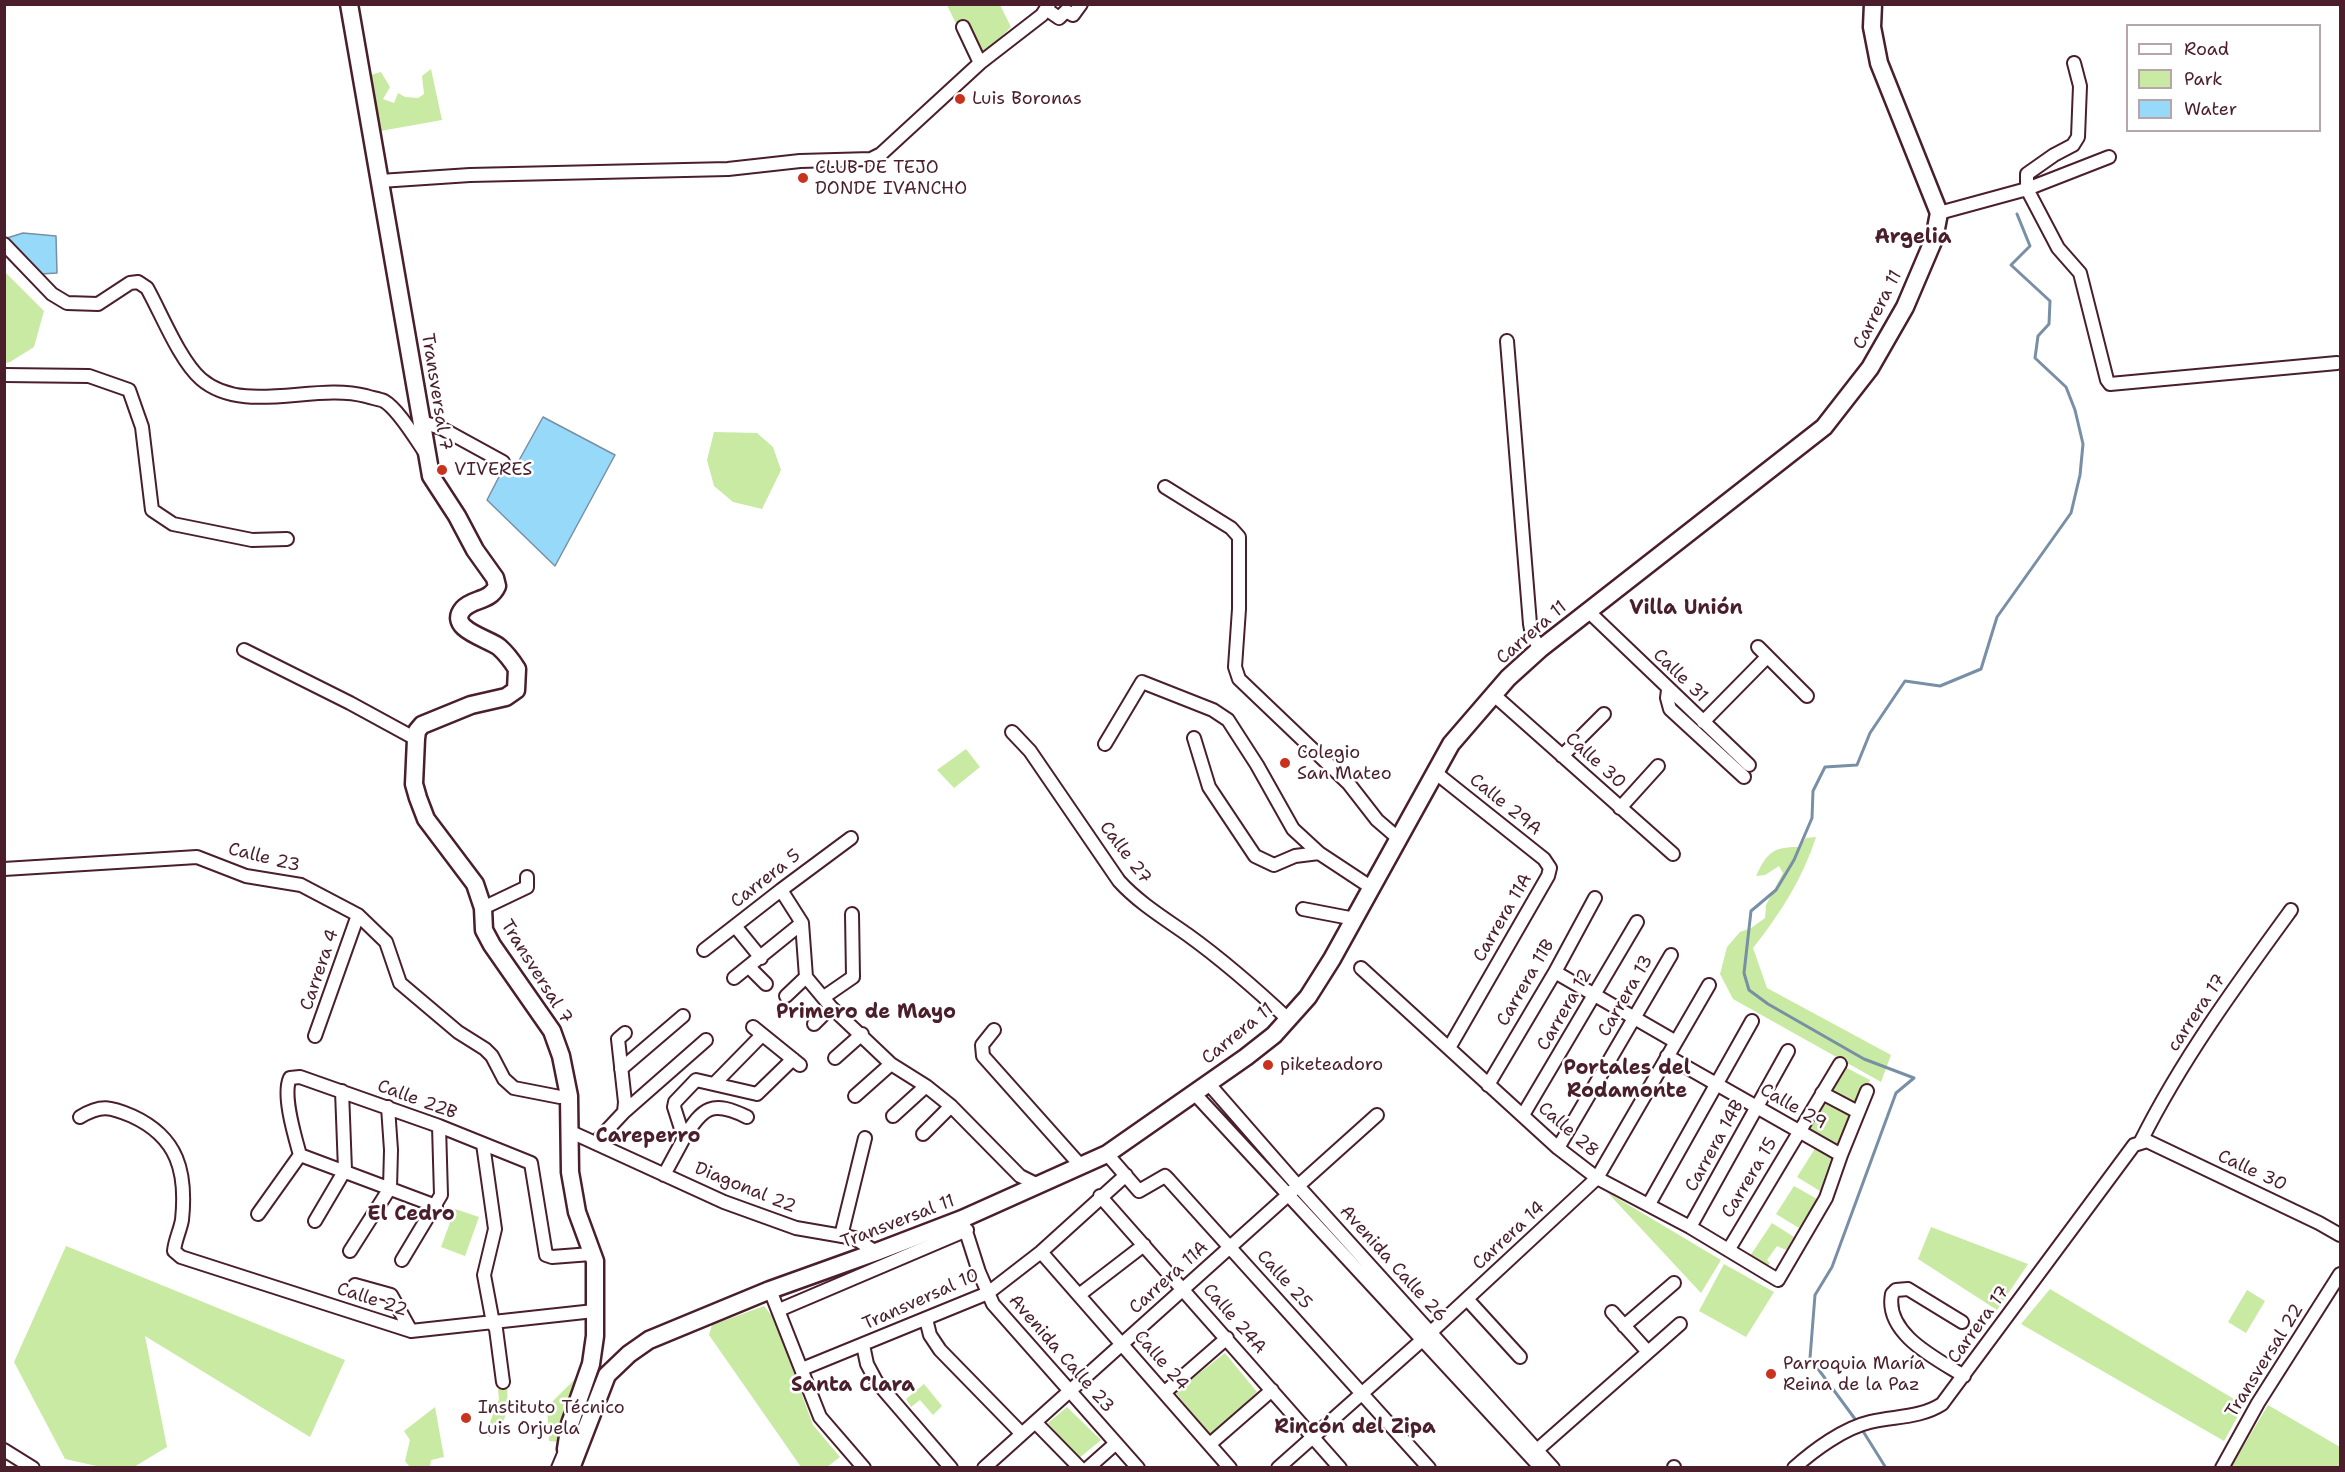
<!DOCTYPE html>
<meta charset="utf-8">
<style>
body{margin:0}
#map{position:relative;width:2345px;height:1472px;overflow:hidden;background:#fff;font-family:"Shantell Sans",sans-serif}
canvas{display:block}
.frame{position:absolute;inset:0;border:6px solid #4a1f2b;pointer-events:none}
.legend{position:absolute;left:2126px;top:24px;width:195px;height:108px;box-sizing:border-box;background:#fff;border:2px solid #b7a5aa;margin:0;padding:8px 10px;list-style:none;font-size:18px;color:#4a1f2b}
.legend li{display:flex;align-items:center;gap:12px;height:30px}
.legend b{width:30px;border:2px solid #b7a5aa}
</style>
<div id="map">
<canvas width="2345" height="1472"></canvas>
<div class="frame"></div>
<ul class="legend">
<li><b style="height:8px;background:#fff"></b>Road</li>
<li><b style="height:16px;background:#c8eaa3"></b>Park</li>
<li><b style="height:16px;background:#96d9f8"></b>Water</li>
</ul>
</div>
<script>
const g = document.querySelector('canvas').getContext('2d');
g.lineJoin = 'round';
function paint(path, color) { g.fillStyle = color; g.fill(path, 'evenodd'); }
function stroke(path, color, width, dash) { g.strokeStyle = color; g.lineWidth = width; g.lineCap = dash ? 'butt' : 'round'; g.setLineDash(dash || []); g.stroke(path); }
function label(font, color, halo, rows, align = 'center') {
  g.font = font + ' "Shantell Sans",sans-serif'; g.lineWidth = 5; g.setLineDash([]); g.textBaseline = 'middle'; g.strokeStyle = halo; g.fillStyle = color; for (const [text, x, y, turn = 0] of rows) {
    g.save(); g.translate(x, y); g.rotate((+turn || 0) * Math.PI / 180); g.textAlign = isNaN(turn) ? turn : align; if (halo) g.strokeText(text, 0, 0); g.fillText(text, 0, 0); g.restore();
  }
}
paint(new Path2D(`
 M947 5H1000L1011 27 975 63Z
 M431 69 442 120 375 132 367 76 381 72 390 87 383 99 394 103 398 93 405 97 418 98 424 94 422 76Z
 M4 271 44 311 34 347 10 362 5 363Z
 M714 432 757 433 773 447 781 470 762 509 733 502 714 486 707 460Z
 M966 749 980 767 954 788 937 770Z
 M1816 837C1803 878 1780 914 1753 948L1767 988 1891 1055 1881 1082 1733 999 1720 974 1727 947 1740 932 1751 928 1765 918 1766 905 1783 873 1779 866 1765 875 1756 876C1767 853 1772 847 1799 847L1806 838Z
 M1843 1066 1870 1080 1858 1110 1826 1093Z
 M1825 1099 1856 1114 1841 1149 1808 1129Z
 M1816 1147 1832 1155 1820 1191 1797 1177Z
 M1794 1186 1817 1199 1799 1228 1776 1214Z
 M1607 1192 1721 1260 1701 1293Z
 M455 1209 479 1217 465 1256 441 1247Z
 M1772 1223 1794 1237 1786 1250 1777 1246 1767 1260 1770 1263 1767 1267 1750 1256Z
 M1931 1227 2028 1264 1997 1310 1918 1259Z
 M66 1246 345 1360 310 1437 145 1336 167 1447 134 1467H101L65 1459 14 1362Z
 M1724 1264 1774 1292 1746 1337 1699 1311Z
 M2050 1289 2244 1405 2224 1441 2021 1324Z
 M2247 1290 2265 1301 2246 1333 2228 1322Z
 M764 1306 775 1320 813 1425 840 1457 827 1467H801L709 1335 712 1325Z
 M1225 1353 1257 1392 1211 1436 1175 1392Z
 M577 1377 559 1442 549 1441 547 1407Z
 M506 1380C509 1399 509 1426 490 1437L485 1435 499 1399 498 1390Z
 M924 1384 942 1406 933 1415 920 1400 911 1407 906 1399Z
 M2268 1405 2340 1447V1467H2231Z
 M435 1407 444 1457 431 1460 430 1467H410L405 1461 410 1440 404 1431Z
 M1067 1407 1101 1440 1078 1459 1048 1423Z`), '#c8eaa3');
const water = new Path2D(`
 M23 233 56 236 57 273 41 274 7 238Z
 M543 417 615 455 555 566 487 500 504 467 512 473Z`);
paint(water, '#96d9f8');
stroke(water, '#788fa6', 1.5);
stroke(new Path2D(`
 M1858 1423 1810 1358 1815 1295 1832 1267 1896 1093 1914 1078 1864 1059 1768 1004 1749 990 1744 973 1751 911 1776 890 1794 860 1812 818 1813 791 1825 767 1857 765 1870 733 1905 681 1940 686 1981 669 1997 617 2071 513 2080 475 2083 444 2075 410 2066 387 2035 358 2038 336 2049 324 2050 301 2011 265 2030 246 2017 214
 M1861 1428 1886 1468`), '#788fa6', 3);
const street = new Path2D(`
 M1046 9 1059 18 1066 11 1073 15 1081 4
 M963 27 980 63
 M2074 63 2080 86 2078 137 2073 145 2054 155 2027 174V189L2058 248 2080 273 2107 380 2110 384 2337 363
 M380 181 470 175 728 169 800 161 871 159 881 154 980 63 1042 15 1049 4
 M1939 213 2027 189 2109 157
 M4 244 52 294 67 303 98 304 130 283 138 282 147 288C161 313 180 361 201 379 244 416 315 382 366 396 372 398 379 399 384 401 398 409 415 438 424 451
 M1507 341 1530 624 1532 635 1540 649
 M4 375 89 376 129 390 142 427 152 510 173 524 252 540 287 539
 M422 422 441 428 503 462
 M1165 487 1231 528 1239 537V609L1235 667 1239 679 1349 784 1377 820 1399 839
 M1588 611 1749 765
 M1758 647 1807 696
 M244 650 350 703 416 739
 M1668 690 1667 698 1670 709 1744 777
 M1494 695 1673 854
 M1703 722 1767 657
 M1012 732 1030 751 1119 881C1139 903 1164 918 1188 935 1224 961 1257 990 1289 1020
 M1194 738 1209 787 1255 856 1274 865 1295 856 1319 853 1372 888
 M1105 744 1142 682 1213 710 1228 720 1257 765 1293 829 1319 853
 M1562 756 1604 714
 M1436 773 1544 859 1550 868 1548 876 1449 1048
 M1620 808 1658 766
 M4 869 197 857 246 876 301 885 358 915 386 942 400 983 458 1032 485 1049 492 1056 504 1079 514 1088 560 1097 569 1096
 M781 890 802 923 806 977 831 1007 891 1064 926 1086 951 1106 1020 1176 1038 1185
 M483 908 527 887V877
 M1303 909 1355 919
 M735 926 761 958
 M704 950 781 890 851 838
 M749 967 766 984
 M1361 968 1558 1148 1597 1178 1690 1227 1778 1280 1826 1198 1841 1155
 M1555 972 1676 1042
 M734 978 802 923
 M786 996 806 977
 M824 997 853 977 852 914
 M814 1024 831 1007
 M753 1027 800 1065
 M994 1030 982 1045 983 1056 1081 1166
 M315 1036 358 915
 M1667 1056 1841 1155 1867 1091
 M835 1058 862 1034
 M621 1069 683 1016
 M715 1083 762 1035
 M1208 1083 1298 1186 1553 1468
 M1488 1085 1555 972 1595 898
 M1194 1093 1541 1468
 M1822 1093 1858 1112
 M855 1096 891 1064
 M624 1112 625 1102 618 1039 625 1033
 M1523 1115 1637 922
 M893 1116 926 1086
 M80 1117C101 1104 111 1107 132 1116 178 1137 187 1172 182 1220 180 1231 175 1240 174 1251L181 1257 411 1331 594 1311
 M571 1132 724 1202 796 1228 854 1238 876 1252
 M923 1134 951 1106
 M684 1138C703 1107 712 1100 747 1117
 M2141 1141C2182 1059 2237 984 2291 910
 M595 1143 624 1112 706 1040
 M483 1144 495 1229 484 1275 493 1323 496 1329 503 1382
 M1558 1148 1671 955
 M1107 1154 1139 1191 1165 1176 1169 1180 1429 1468
 M300 1155 436 1206
 M664 1175 684 1138 674 1107 675 1102 696 1080 757 1094 793 1059
 M1100 1196 1340 1468
 M1649 1204 1752 1021
 M258 1214 300 1155C295 1137 282 1095 290 1078L300 1077 439 1126 531 1163 546 1255 552 1257 591 1254
 M962 1219 979 1272 993 1304 1138 1468
 M315 1221 345 1170 342 1091
 M1690 1227 1788 1051
 M841 1236 865 1138
 M1729 1249 1840 1064
 M350 1251 390 1188 391 1150 388 1107
 M1041 1252 1230 1468
 M402 1260 441 1195 439 1126
 M355 1285 391 1295 411 1331
 M770 1290 820 1417 864 1468
 M1079 1295 1144 1245
 M1467 1299 1520 1357
 M779 1310 967 1230
 M1612 1312 1648 1352
 M926 1319 930 1335 940 1350 1022 1434
 M1962 1322 1908 1289 1896 1290 1892 1294C1884 1334 1937 1359 1964 1376
 M1624 1326 1674 1283
 M863 1345 867 1364 876 1381 951 1468
 M802 1369 988 1293 1041 1252 1126 1175
 M1165 1392 1227 1338
 M1035 1422 1080 1468
 M1210 1444 1272 1390
 M4 1450 33 1468
 M1537 1450 1680 1324
 M1674 1467V1468
 M558 1468 566 1449
 M984 1468 1377 1115
 M1088 1468 1115 1444
 M1278 1468 1430 1333 1597 1178 1709 985
 M1794 1468C1814 1450 1844 1428 1870 1422 1895 1416 1920 1418 1942 1404L2134 1145 2147 1141 2319 1223 2340 1235
 M2222 1468 2258 1403 2340 1274`);
const secondary = new Path2D(`
 M349 4 431 476 457 516 475 550 495 578 497 586C490 602 473 598 463 609 446 629 490 639 499 647 507 654 512 661 517 669L516 690 506 697 471 705 422 725 417 731 416 739 414 784 418 798 426 819 475 884 483 908 484 930 492 945 552 1031 561 1056 569 1096 570 1172 577 1212 595 1261V1336L591 1364 570 1424 566 1449 572 1465
 M571 1468 607 1375 629 1354 649 1340 770 1290 876 1252 962 1219 1107 1154 1246 1057 1274 1035 1308 997 1332 959 1451 744 1508 678 1540 649 1824 427 1870 368 1905 307 1934 239 1939 213 1879 63 1872 27 1873 4`);
stroke(street, '#4a1f2b', 16);
stroke(secondary, '#4a1f2b', 21);
stroke(street, '#fff', 12);
stroke(secondary, '#fff', 16);
for (const [x, y, r, color] of [
 [960,99,6,"#c8321e"],
 [803,178,6,"#c8321e"],
 [442,470,6,"#c8321e"],
 [1285,763,6,"#c8321e"],
 [1268,1065,6,"#c8321e"],
 [1771,1374,6,"#c8321e"],
 [466,1418,6,"#c8321e"]
]) { const dot = new Path2D(); dot.arc(x, y, r, 0, 2 * Math.PI); g.fillStyle = color; g.fill(dot); stroke(dot, '#fff', 2); }
label('18px', '#4a1f2b', '#fff', [
 ["Luis Boronas",972,99],
 ["CLUB DE TEJO",815,168],
 ["DONDE IVANCHO",815,189],
 ["VIVERES",454,470],
 ["Colegio",1297,753],
 ["San Mateo",1297,774],
 ["piketeadoro",1280,1065],
 ["Parroquia María",1783,1364],
 ["Reina de la Paz",1783,1385],
 ["Instituto Técnico",478,1408],
 ["Luis Orjuela",478,1429]
], 'left');
label('18px', '#4a1f2b', '#fff', [
 ["Carrera 11",1878,310,-63],
 ["Transversal 7",436,392,81],
 ["Carrera 11",1532,633,-41],
 ["Calle 31",1680,676,44],
 ["Calle 30",1595,761,42],
 ["Calle 29A",1505,805,39],
 ["Calle 27",1125,853,53],
 ["Calle 23",264,858,14],
 ["Carrera 5",766,879,-38],
 ["Carrera 11A",1503,918,-60],
 ["Carrera 4",320,970,-71],
 ["Transversal 7",536,972,58],
 ["Carrera 11B",1526,983,-60],
 ["Carrera 13",1626,996,-60],
 ["Carrera 12",1565,1010,-60],
 ["carrera 17",2197,1013,-56],
 ["Carrera 11",1238,1034,-39],
 ["Calle 22B",417,1100,20],
 ["Calle 29",1793,1107,30],
 ["Calle 28",1568,1130,41],
 ["Carrera 14B",1715,1146,-61],
 ["Calle 30",2252,1171,25],
 ["Carrera 15",1750,1178,-59],
 ["Diagonal 22",745,1188,22],
 ["Transversal 11",898,1222,-21],
 ["Carrera 14",1509,1236,-43],
 ["Avenida Calle 26",1393,1264,48],
 ["Carrera 11A",1169,1278,-42],
 ["Calle 25",1284,1280,48],
 ["Calle 22",372,1300,18],
 ["Transversal 10",921,1300,-24],
 ["Calle 24A",1234,1319,49],
 ["Carrera 17",1979,1325,-54],
 ["Avenida Calle 23",1061,1354,49],
 ["Calle 24",1161,1361,49],
 ["Transversal 22",2265,1361,-58]
]);
label('bold 20px', '#4a1f2b', '#fff', [
 ["Argelia",1913,238],
 ["Villa Unión",1686,609],
 ["Primero de Mayo",866,1013],
 ["Portales del",1627,1069],
 ["Rodamonte",1627,1092],
 ["Careperro",648,1137],
 ["El Cedro",411,1215],
 ["Santa Clara",853,1386],
 ["Rincón del Zipa",1355,1428]
]);
</script>
